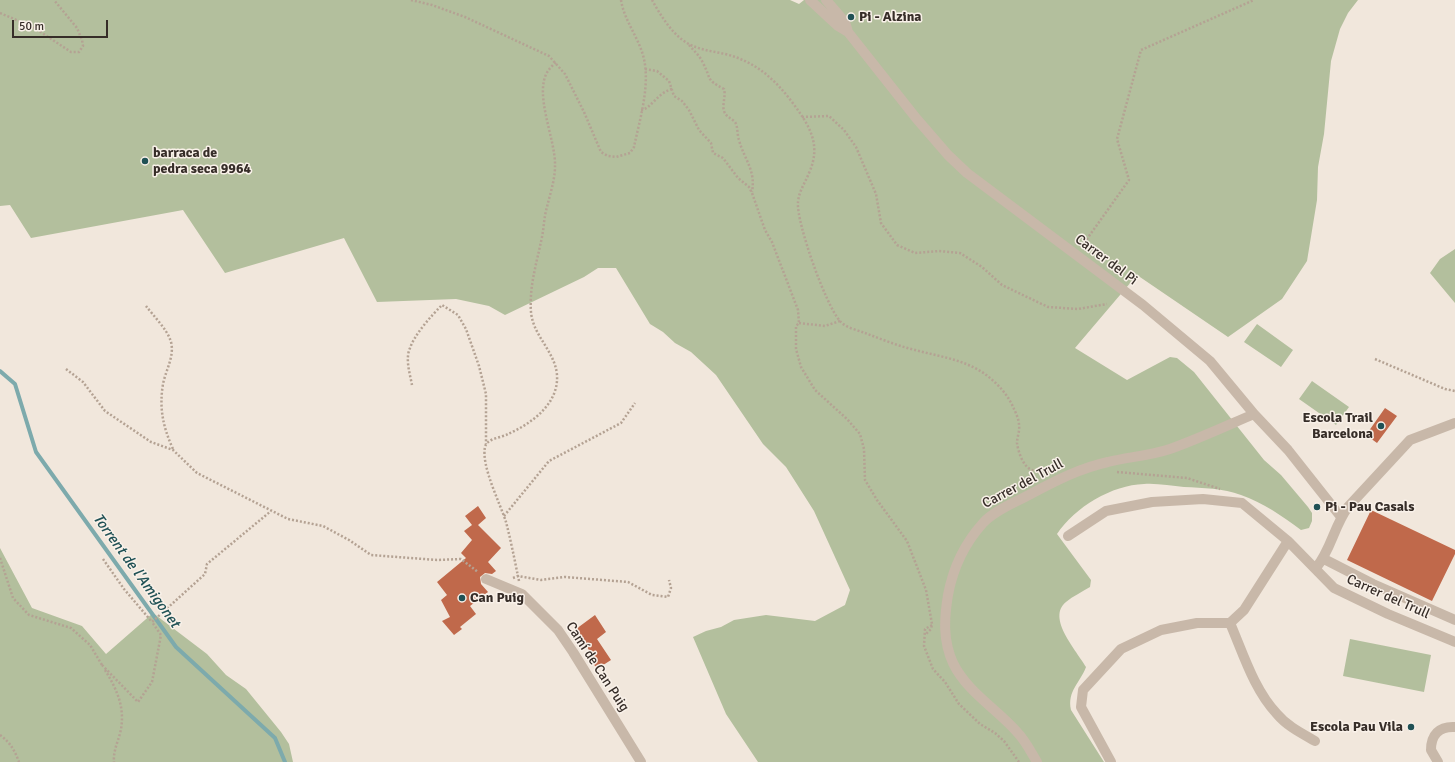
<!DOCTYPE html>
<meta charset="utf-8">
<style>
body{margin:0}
#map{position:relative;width:1455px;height:762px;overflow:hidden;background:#f1e7dc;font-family:Signika,sans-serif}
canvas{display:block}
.scale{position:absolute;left:12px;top:20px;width:96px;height:18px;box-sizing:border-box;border:2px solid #362d28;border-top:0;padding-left:5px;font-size:12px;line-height:14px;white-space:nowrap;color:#362d28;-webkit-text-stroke:3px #f9f1e9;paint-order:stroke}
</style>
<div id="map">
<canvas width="1455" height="762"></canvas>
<div class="scale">50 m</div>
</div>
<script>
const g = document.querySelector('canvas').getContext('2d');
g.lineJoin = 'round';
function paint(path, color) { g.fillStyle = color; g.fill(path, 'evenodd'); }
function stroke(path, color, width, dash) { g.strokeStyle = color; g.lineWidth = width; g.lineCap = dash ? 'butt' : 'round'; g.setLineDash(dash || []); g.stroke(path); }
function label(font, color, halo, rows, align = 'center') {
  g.font = font + ' Signika,sans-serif'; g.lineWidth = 3; g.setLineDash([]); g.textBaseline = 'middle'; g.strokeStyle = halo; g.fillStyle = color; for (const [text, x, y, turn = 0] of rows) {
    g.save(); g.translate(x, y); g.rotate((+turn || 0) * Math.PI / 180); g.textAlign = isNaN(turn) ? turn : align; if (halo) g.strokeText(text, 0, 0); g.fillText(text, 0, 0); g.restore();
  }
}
paint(new Path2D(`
 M0 0H790L799 4 804 0H1358L1348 13 1340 29 1331 61 1324 134 1318 167 1317 200 1307 261 1282 299 1228 337 1137 275 1075 348 1127 380 1170 357 1177 358 1194 372 1264 460 1281 475 1308 507 1312 513V521L1309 528 1301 530C1282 516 1264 503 1241 495 1223 488 1203 488 1184 487 1171 486 1157 483 1144 484 1112 485 1075 507 1057 534L1091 580 1090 587C1082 592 1073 596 1066 602 1046 618 1077 651 1086 667 1080 683 1067 691 1071 710L1104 762H758L726 714 693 637 706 631 721 627 734 620 766 615 815 621 845 605 850 590 814 511 786 467 763 444 716 375 691 352 675 343 663 332 650 324 616 268H598L584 277 505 315 489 306 456 299 377 302 344 238 225 273 183 210 31 238 10 205 0 206Z
 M1455 249V303L1430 273 1440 259Z
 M1257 324 1293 350 1281 367 1244 342Z
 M1312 381 1349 407 1336 425 1299 399Z
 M0 548 32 608 82 626 106 654 153 613 207 654 226 675 246 689 281 732 289 744 293 762H0Z
 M1350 639 1431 655 1424 692 1343 676Z`), '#b3bf9d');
stroke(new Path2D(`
 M0 371 15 384 36 452 176 647 275 738 285 762`), '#7daaac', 4);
paint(new Path2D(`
 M1385 408 1397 416 1377 443 1366 435Z
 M478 506 486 518 478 525 501 548 488 562 496 571 492 574 485 573 480 577 481 584 488 592 470 606 476 614 460 627 462 629 454 635 442 621 450 617 441 600 447 595 437 582 466 558 461 553 472 540 464 531 472 525 465 516Z
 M1371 510 1455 550V554L1432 601 1347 560Z
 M595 615 606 632 597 639 611 660 597 669 589 657 592 655 576 629Z`), '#c0694b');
stroke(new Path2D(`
 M411 0 432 5 465 17 549 56 565 74 584 112 601 152 608 156 616 157 630 153 634 147C640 118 652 81 642 52 636 34 624 19 621 0
 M652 0C661 16 672 34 687 43 699 50 712 51 725 54 754 61 774 78 792 102 809 125 822 144 809 173 805 183 799 191 798 202 796 222 826 306 840 321 846 328 857 330 865 333 881 339 898 346 915 350 941 357 969 360 990 378 1000 386 1009 397 1014 409 1016 413 1019 420 1019 425 1020 431 1017 437 1017 443 1018 451 1023 467 1032 470 1037 471 1043 470 1049 472
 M0 13 33 27 71 52H79L83 46 82 40 77 28 54 0
 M689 45C694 51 700 56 703 63 712 80 705 79 724 89 726 96 722 105 724 111 726 117 731 118 735 122 738 126 737 135 739 140 744 159 756 170 752 192
 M645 69 657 71 669 81 674 96 682 101 689 110 699 130 711 143 713 153 723 158 738 178 749 187 752 193 765 230 772 242 793 297 798 310 799 323 796 326V349L801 367 815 390 847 419 860 434 864 449 865 480 877 500 907 541 926 590 932 624 931 629 925 635
 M641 110C651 109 657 93 672 89
 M802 117 829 116 844 130 856 147 876 194 881 223 897 245 915 253 939 251 960 253 982 267 1002 285 1048 307 1078 309 1107 304
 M1082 246 1129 180 1117 139 1141 50 1254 0
 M146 306C153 315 167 330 170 339 176 354 166 369 163 384 159 408 163 427 173 449
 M799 323 825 326 840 321
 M1375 359 1445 389 1455 391
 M66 369 83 382 105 411 151 442 173 450 197 473 288 519 323 526 349 540 371 555 437 560 461 559 478 572
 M412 385C410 374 405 359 410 348 415 334 431 316 442 305L458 315 466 329 479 366 486 394V444
 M1117 472 1187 478 1220 489
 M504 516 549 461 621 423 635 403
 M0 558 13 598 29 615 71 628 90 645 102 665
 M103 559 124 589 152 622
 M513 578 518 576 541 580 565 577 628 582 652 595 668 597 671 588 669 580
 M519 581C515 562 511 541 506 522 500 503 481 466 485 447 487 438 501 438 508 434 531 424 559 404 557 375 555 351 533 336 531 312 529 286 537 262 542 237 544 227 544 217 547 207 550 194 555 180 555 166 556 140 533 93 548 71 550 68 553 65 556 62
 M932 625 925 629 924 646 933 669 945 682 959 704 980 724 995 733 1004 741 1019 762
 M102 665 138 702 152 682 161 635 152 622 205 574 207 564 271 511
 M105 670C116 688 125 706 121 729 119 740 113 750 114 762
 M0 735C10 742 15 751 19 762`), '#b4a293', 2.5, [2, 2]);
stroke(new Path2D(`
 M810 0 838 26 848 32
 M826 0 845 22 848 32 916 118 948 155 967 173 1143 305 1210 361 1254 414 1288 450 1341 517
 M1068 536 1106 511 1152 502 1203 499 1242 503 1288 541 1334 588 1388 614 1455 642
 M1324 559 1373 584 1455 620
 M1316 568C1331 550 1334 526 1348 507L1410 440 1455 423
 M486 579 522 594 558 630 573 652 641 762
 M1230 623C1243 653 1254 690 1277 714 1287 726 1301 733 1315 741
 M1037 762C1031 752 1025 740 1017 732 997 709 967 692 953 663 943 641 944 619 948 595 953 568 965 543 983 523 993 512 1009 505 1021 499 1050 484 1076 469 1108 462 1128 457 1149 456 1170 449 1198 439 1226 426 1254 414
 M1111 762 1081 707 1083 690 1121 649 1161 630 1197 623H1230L1244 610 1288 541
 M1438 762 1431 750C1431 735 1439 726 1455 727`), '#c8b8a9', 10);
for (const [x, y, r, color] of [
 [851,17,4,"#205155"],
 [145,161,4,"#205155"],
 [1381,426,4,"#205155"],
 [1317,507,4,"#205155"],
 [462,598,4,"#205155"],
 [1411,727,4,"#205155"]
]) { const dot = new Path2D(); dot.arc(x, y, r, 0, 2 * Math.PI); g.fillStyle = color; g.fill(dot); stroke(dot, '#f9f1e9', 1.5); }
label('bold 14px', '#362d28', '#f9f1e9', [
 ["Pi - Alzina",859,17],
 ["barraca de",153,153],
 ["pedra seca 9964",153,169],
 ["Escola Trail",1373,418,"right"],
 ["Barcelona",1373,434,"right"],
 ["Pi - Pau Casals",1325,507],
 ["Can Puig",470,598],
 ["Escola Pau Vila",1403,727,"right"]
], 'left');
label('14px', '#362d28', '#f9f1e9', [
 ["Carrer del Pi",1106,260,37],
 ["Carrer del Trull",1023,484,-28],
 ["Carrer del Trull",1388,597,24],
 ["Camí de Can Puig",597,667,57]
]);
label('italic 15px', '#205155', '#f9f1e9', [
 ["Torrent de l'Amigonet",136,571,54]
]);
</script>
